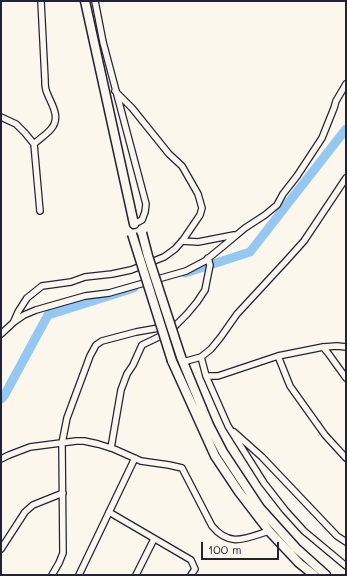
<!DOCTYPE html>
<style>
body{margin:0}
#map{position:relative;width:347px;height:576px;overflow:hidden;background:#fbf7ec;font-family:Mali,sans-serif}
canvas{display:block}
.frame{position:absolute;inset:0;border:2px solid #22223b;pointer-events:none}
.scale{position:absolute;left:201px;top:542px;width:78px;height:18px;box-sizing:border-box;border:2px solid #22223b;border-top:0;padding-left:5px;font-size:12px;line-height:14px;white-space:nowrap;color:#22223b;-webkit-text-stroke:3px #fbf7ec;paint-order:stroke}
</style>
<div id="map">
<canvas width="347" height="576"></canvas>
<div class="frame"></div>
<div class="scale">100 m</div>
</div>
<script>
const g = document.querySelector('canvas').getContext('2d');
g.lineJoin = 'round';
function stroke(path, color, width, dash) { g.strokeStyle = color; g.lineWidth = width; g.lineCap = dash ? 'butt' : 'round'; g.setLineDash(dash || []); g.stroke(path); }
stroke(new Path2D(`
 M185 273 250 252 346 129
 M1 399 4 396 48 315 134 288`), '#94c8f2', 9);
const street = new Path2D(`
 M95 1 103 42 146 204 145 212 142 220 134 224
 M1 117 16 124 25 133 34 144 40 211
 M34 144C39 139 46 135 51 129 62 116 50 103 46 90 45 87 45 83 45 80L41 1
 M182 241 198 242 234 235
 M14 321 18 312 27 298 42 286 71 282 85 277 112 274 131 270 164 257 175 249 183 240 200 215 202 208 198 194 182 166 169 154 132 108 115 91
 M174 327 187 314 197 302 205 290 210 265 208 258
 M1 334 14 322 24 315 36 310 85 296 109 293 186 271 205 261 227 243 245 228 265 215 277 205 283 194 297 176 322 138 334 108 336 101 346 84
 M323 347 328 353 346 378
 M278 356 290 386 325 435 346 458
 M201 357 206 376 228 426 264 483 285 510 304 531 346 566
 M183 362 201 357 211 349 220 338 237 314 286 261 304 241 346 178
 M206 376H218L278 356 323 347 337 346 346 347
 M234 432 262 457 337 536 346 542
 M111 448 121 390 127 374 133 365 142 345 167 333
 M1 459 9 455 30 447 76 441H84L98 444 114 449 141 461 169 465 182 468 212 526C230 548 246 538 269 531
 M109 512 191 560 195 569 191 575
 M1 549 25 512 33 505 63 493
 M52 575 59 563 63 553 62 443 67 418 90 356 96 345 102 341 136 332 176 325
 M79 575 135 458
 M136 575 154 539`);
const secondary = new Path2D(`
 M85 1 134 224
 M181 357 209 425 223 452 260 508 296 548 326 575
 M172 361 215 456 239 492 269 531 299 563 314 575`);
stroke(street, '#22223b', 8);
stroke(secondary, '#22223b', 11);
stroke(street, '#fbf7ec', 5.5);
stroke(secondary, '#fbf7ec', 8);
const secondaryBridge = new Path2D(`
 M142 233 148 256 181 357
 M132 234 172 361`);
stroke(secondaryBridge, '#22223b', 11, []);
stroke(secondaryBridge, '#fbf7ec', 8);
</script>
